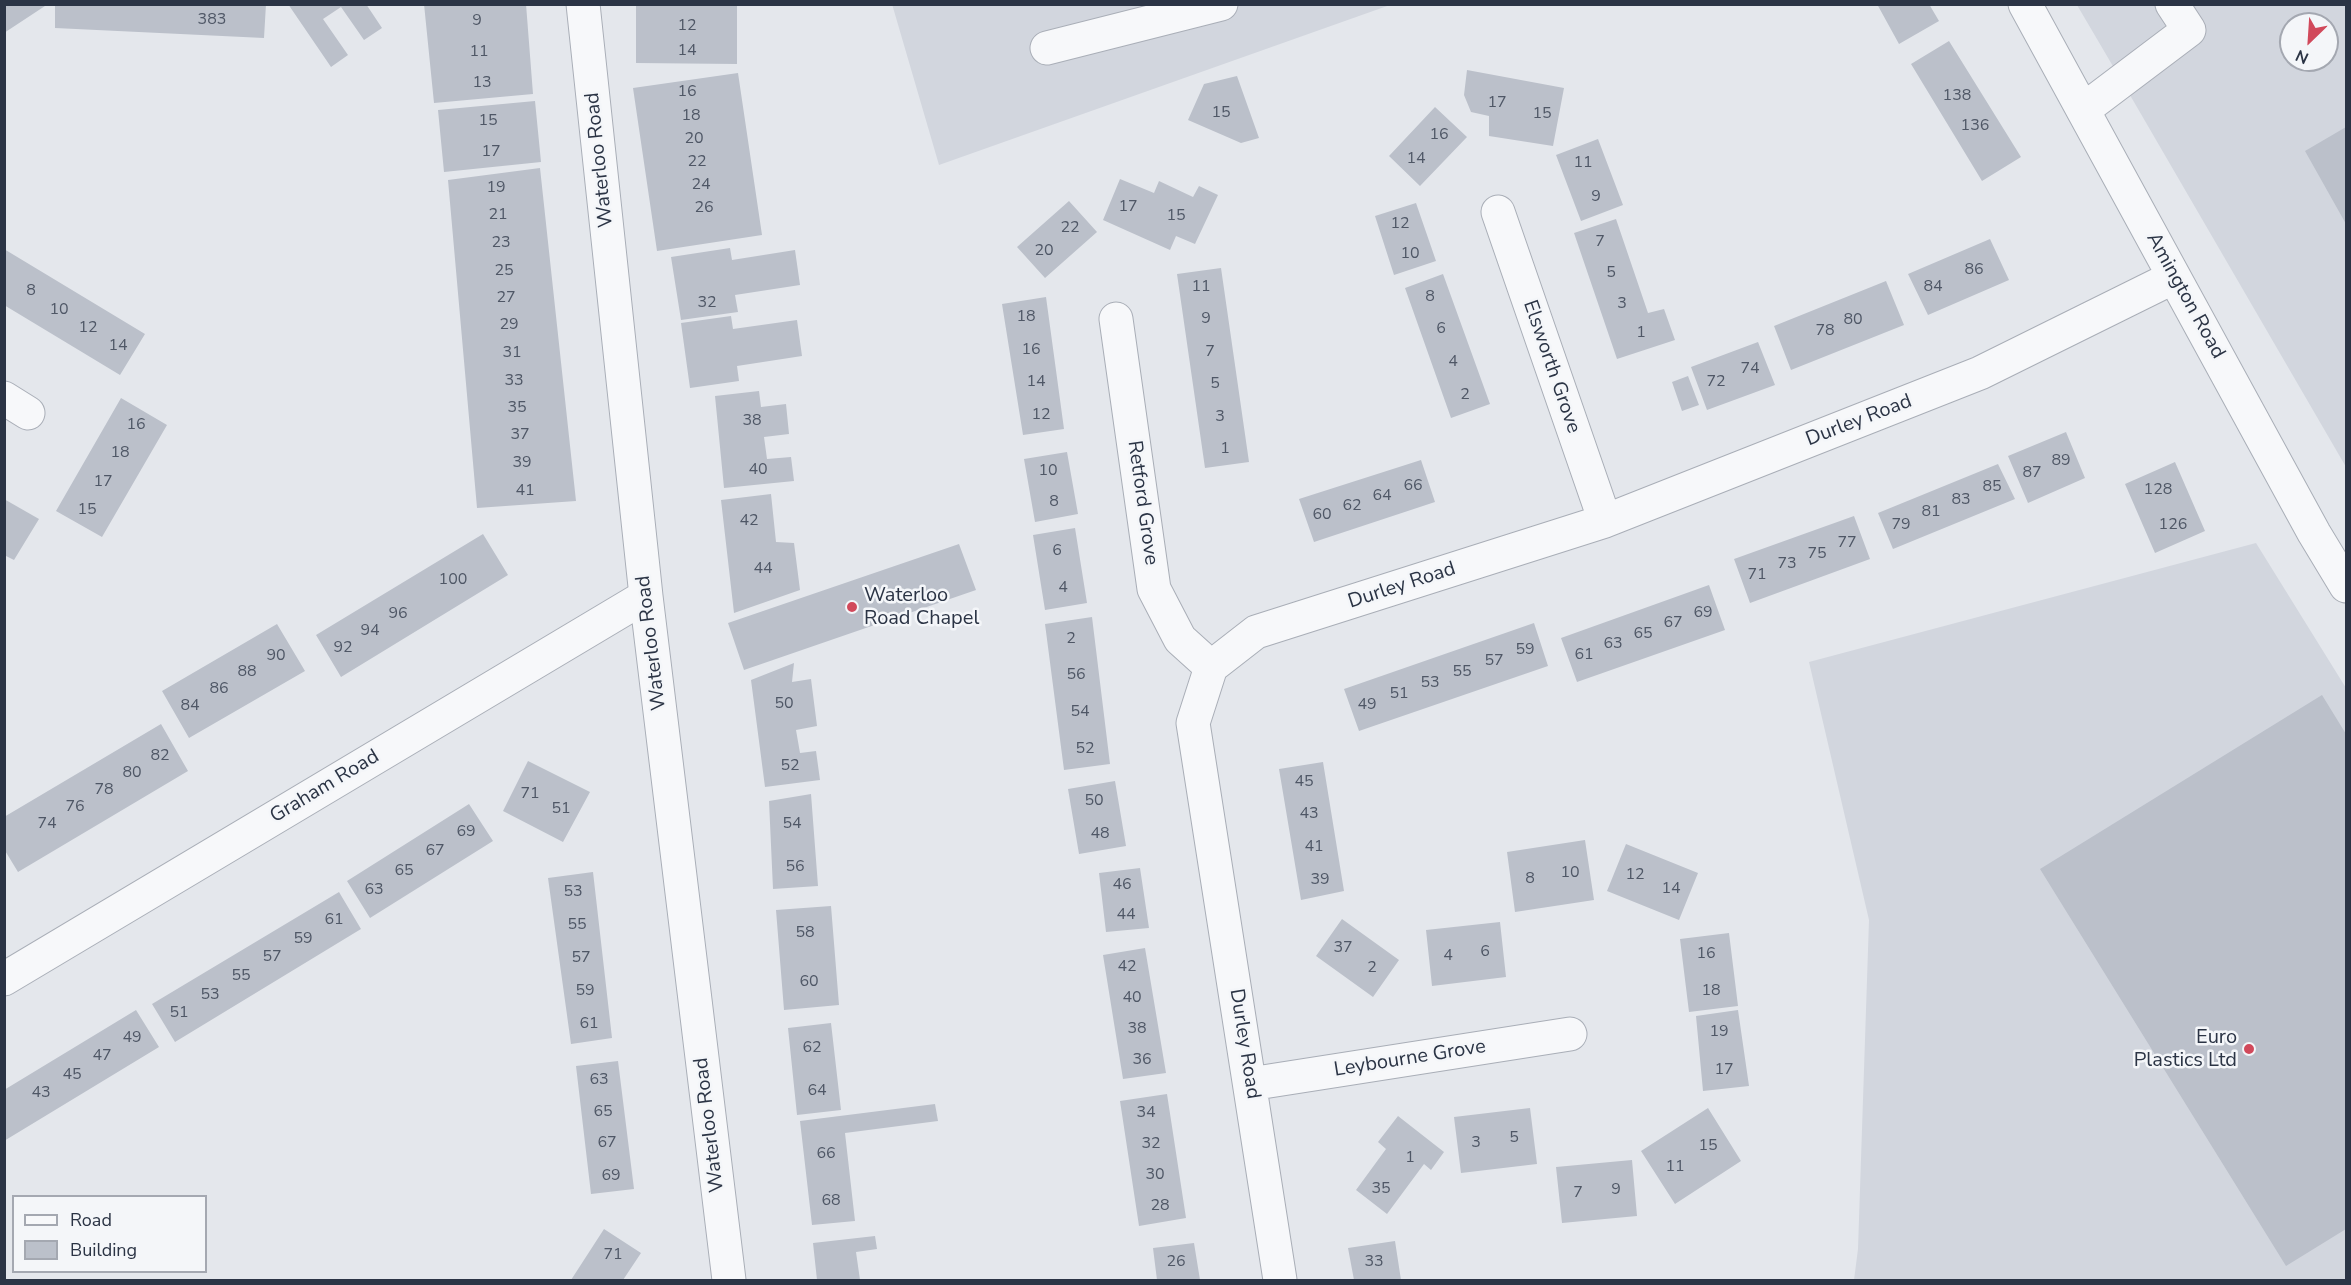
<!DOCTYPE html>
<style>
body{margin:0}
#map{position:relative;width:2351px;height:1285px;overflow:hidden;background:#e4e7ec;font-family:"Nunito Sans",sans-serif}
canvas{display:block}
.frame{position:absolute;inset:0;border:6px solid #2b3445;pointer-events:none}
.legend{position:absolute;left:12px;top:1195px;width:195px;height:78px;box-sizing:border-box;background:#f4f6f9;border:2px solid #a4a8b1;margin:0;padding:8px 10px;list-style:none;font-size:18px;color:#2b3445}
.legend li{display:flex;align-items:center;gap:12px;height:30px}
.legend b{width:30px;border:2px solid #a4a8b1}
.north{position:absolute;left:2279px;top:12px;width:60px;height:60px;box-sizing:border-box;background:#f4f6f9;border:2px solid #a4a8b1;border-radius:50%;rotate:205deg;font-size:16px;font-weight:700;line-height:24px;text-align:center;color:#2b3445}
.north::after{content:'';display:block;margin:auto;width:21px;height:27px;background:#d1495b;clip-path:polygon(50% 0,100% 100%,50% 72%,0 100%)}
</style>
<div id="map">
<canvas width="2351" height="1285"></canvas>
<div class="frame"></div>
<ul class="legend">
<li><b style="height:8px;background:#f7f8fa"></b>Road</li>
<li><b style="height:16px;background:#bbc0ca"></b>Building</li>
</ul>
<div class="north">N</div>
</div>
<script>
const g = document.querySelector('canvas').getContext('2d');
g.lineJoin = 'round';
function paint(path, color) { g.fillStyle = color; g.fill(path, 'evenodd'); }
function stroke(path, color, width, dash) { g.strokeStyle = color; g.lineWidth = width; g.lineCap = dash ? 'butt' : 'round'; g.setLineDash(dash || []); g.stroke(path); }
function label(font, color, halo, rows, align = 'center') {
  g.font = font + ' "Nunito Sans",sans-serif'; g.lineWidth = 5; g.setLineDash([]); g.textBaseline = 'middle'; g.strokeStyle = halo; g.fillStyle = color; for (const [text, x, y, turn = 0] of rows) {
    g.save(); g.translate(x, y); g.rotate((+turn || 0) * Math.PI / 180); g.textAlign = isNaN(turn) ? turn : align; if (halo) g.strokeText(text, 0, 0); g.fillText(text, 0, 0); g.restore();
  }
}
paint(new Path2D(`
 M892 4 1390 5 939 165Z
 M2077 5H2346V467L2134 102ZM2291 24H2327V60H2291Z
 M2256 543 2346 688V1280H1854L1858 1249 1869 920 1809 662Z`), '#d2d6de');
paint(new Path2D(`
 M4 4H44L45 6 4 33Z
 M55 4H266L264 38 55 28Z
 M288 4H366L382 28 364 40 341 7 323 19 348 55 331 67Z
 M424 4H526L533 94 434 103Z
 M636 4H737V64L636 63Z
 M1877 4H1929L1939 21 1899 44Z
 M1949 41 2021 157 1982 181 1911 64Z
 M1467 70 1564 88 1553 146 1489 136V116L1471 112 1464 95Z
 M738 73 762 235 657 251 633 88Z
 M1237 76 1259 138 1241 143 1188 120 1204 84Z
 M535 101 541 162 444 172 438 110Z
 M1435 107 1467 137 1420 186 1389 156Z
 M2346 127V224L2305 151Z
 M1598 139 1623 205 1581 221 1556 155Z
 M540 168 576 501 477 508 448 180Z
 M1120 179 1154 193 1159 181 1193 197 1199 186 1218 195 1195 244 1176 236 1170 250 1103 220Z
 M1069 201 1097 232 1045 278 1017 247Z
 M1416 203 1436 261 1394 275 1375 216Z
 M1616 219 1648 313 1664 309 1675 340 1617 359 1574 233Z
 M1990 239 2009 280 1928 315 1908 274Z
 M730 248 732 260 795 250 800 285 735 295 738 312 681 320 671 257Z
 M4 249 145 334 120 375 4 305Z
 M1221 268 1249 462 1205 468 1177 274Z
 M1443 274 1490 404 1451 418 1405 288Z
 M1886 281 1904 325 1791 370 1774 326Z
 M1046 297 1064 429 1023 435 1002 304Z
 M731 316 733 329 797 320 802 356 737 366 739 381 690 388 681 323Z
 M1758 342 1775 385 1707 410 1691 367Z
 M1688 376 1699 405 1682 411 1672 382Z
 M759 391 761 407 786 404 789 434 764 437 767 459 791 457 794 481 724 488 715 396Z
 M121 398 167 425 102 537 56 511Z
 M2066 432 2085 478 2028 503 2008 456Z
 M1067 452 1078 514 1035 522 1024 459Z
 M1421 460 1435 502 1314 542 1299 499Z
 M2175 462 2205 531 2155 553 2125 484Z
 M1998 464 2015 499 1893 549 1878 513Z
 M771 494 776 542 794 543 800 590 734 613 721 500Z
 M4 499 39 519 14 560 4 555Z
 M1854 516 1870 559 1750 603 1734 559Z
 M1075 528 1087 603 1045 610 1033 535Z
 M483 534 508 575 341 677 316 635Z
 M959 544 976 590 744 670 728 623Z
 M1709 585 1725 630 1577 682 1561 638Z
 M1092 617 1110 764 1064 770 1045 624Z
 M1534 623 1548 666 1359 731 1344 689Z
 M277 624 305 671 189 738 162 691Z
 M794 663 792 682 811 679 817 726 796 730 800 753 816 751 820 780 765 787 751 680Z
 M2322 695 2346 734V1229L2286 1266 2040 869Z
 M161 724 188 771 18 872 4 849V817Z
 M528 761 590 792 563 842 503 811Z
 M1323 762 1344 891 1301 900 1279 769Z
 M1115 781 1126 846 1079 854 1068 789Z
 M811 794 818 886 773 889 769 801Z
 M469 804 493 841 370 918 347 881Z
 M1585 840 1594 900 1515 912 1507 852Z
 M1626 844 1698 873 1679 920 1607 891Z
 M1140 868 1149 928 1106 932 1099 873Z
 M593 872 612 1038 571 1044 548 878Z
 M339 892 361 929 175 1042 152 1004Z
 M831 906 839 1005 784 1010 776 910Z
 M1342 919 1399 960 1373 997 1316 956Z
 M1500 922 1506 977 1432 986 1426 930Z
 M1729 933 1738 1006 1689 1012 1680 939Z
 M1145 948 1166 1073 1123 1079 1103 955Z
 M136 1010 159 1047 4 1141V1090Z
 M1738 1010 1749 1086 1703 1091 1696 1016Z
 M831 1023 841 1110 797 1115 788 1028Z
 M618 1061 634 1189 591 1194 576 1066Z
 M1167 1094 1186 1218 1139 1226 1120 1101Z
 M935 1104 938 1121 845 1133 855 1221 812 1225 800 1121Z
 M1530 1108 1537 1164 1461 1173 1454 1117Z
 M1708 1108 1741 1161 1675 1204 1641 1151Z
 M1398 1116 1444 1152 1431 1170 1424 1164 1387 1214 1356 1190 1386 1149 1378 1142Z
 M1632 1160 1637 1216 1562 1223 1556 1167Z
 M604 1229 641 1253 623 1280H571Z
 M875 1236 877 1249 856 1252 860 1280H817L813 1243Z
 M1395 1241 1401 1280H1354L1348 1248Z
 M1194 1243 1200 1280H1157L1153 1248Z`), '#bbc0ca');
const minor = new Path2D(`
 M583 4 646 596 729 1280
 M2025 4 2314 533 2346 586
 M1047 48 1221 4
 M2083 110 2189 30 2172 4
 M1498 212 1605 521
 M1116 319 1154 589 1180 639 1211 667
 M4 398 28 413
 M4 979 646 596
 M1250 1084 1570 1034
 M1280 1280 1193 723 1211 667 1256 632 1605 521 1980 373 2174 277`);
stroke(minor, '#a9aeb7', 35);
stroke(minor, '#f7f8fa', 33);
for (const [x, y, r, color] of [
 [852,607,6,"#d1495b"],
 [2249,1049,6,"#d1495b"]
]) { const dot = new Path2D(); dot.arc(x, y, r, 0, 2 * Math.PI); g.fillStyle = color; g.fill(dot); stroke(dot, '#f4f6f9', 2); }
label('16px', '#4f5766', null, [
 ["383",212,20],
 ["9",477,21],
 ["12",687,26],
 ["14",687,51],
 ["11",479,52],
 ["13",482,83],
 ["16",687,92],
 ["138",1957,96],
 ["17",1497,103],
 ["15",1221,113],
 ["15",1542,114],
 ["18",691,116],
 ["15",488,121],
 ["136",1975,126],
 ["16",1439,135],
 ["20",694,139],
 ["17",491,152],
 ["14",1416,159],
 ["22",697,162],
 ["11",1583,163],
 ["24",701,185],
 ["19",496,188],
 ["9",1596,197],
 ["17",1128,207],
 ["26",704,208],
 ["21",498,215],
 ["15",1176,216],
 ["12",1400,224],
 ["22",1070,228],
 ["7",1600,242],
 ["23",501,243],
 ["20",1044,251],
 ["10",1410,254],
 ["86",1974,270],
 ["25",504,271],
 ["5",1611,273],
 ["11",1201,287],
 ["84",1933,287],
 ["8",31,291],
 ["8",1430,297],
 ["27",506,298],
 ["32",707,303],
 ["3",1622,304],
 ["10",59,310],
 ["18",1026,317],
 ["9",1206,319],
 ["80",1853,320],
 ["29",509,325],
 ["12",88,328],
 ["6",1441,329],
 ["78",1825,331],
 ["1",1641,333],
 ["14",118,346],
 ["16",1031,350],
 ["7",1210,352],
 ["31",512,353],
 ["4",1453,362],
 ["74",1750,369],
 ["33",514,381],
 ["14",1036,382],
 ["72",1716,382],
 ["5",1215,384],
 ["2",1465,395],
 ["35",517,408],
 ["12",1041,415],
 ["3",1220,417],
 ["38",752,421],
 ["16",136,425],
 ["37",520,435],
 ["1",1225,449],
 ["18",120,453],
 ["89",2061,461],
 ["39",522,463],
 ["40",758,470],
 ["10",1048,471],
 ["87",2032,473],
 ["17",103,482],
 ["66",1413,486],
 ["85",1992,487],
 ["128",2158,490],
 ["41",525,491],
 ["64",1382,496],
 ["83",1961,500],
 ["8",1054,502],
 ["62",1352,506],
 ["15",87,510],
 ["81",1931,512],
 ["60",1322,515],
 ["42",749,521],
 ["79",1901,525],
 ["126",2173,525],
 ["77",1847,543],
 ["6",1057,551],
 ["75",1817,554],
 ["73",1787,564],
 ["44",763,569],
 ["71",1757,575],
 ["100",453,580],
 ["4",1063,588],
 ["69",1703,613],
 ["96",398,614],
 ["67",1673,623],
 ["94",370,631],
 ["65",1643,634],
 ["2",1071,639],
 ["63",1613,644],
 ["92",343,648],
 ["59",1525,650],
 ["61",1584,655],
 ["90",276,656],
 ["57",1494,661],
 ["88",247,672],
 ["55",1462,672],
 ["56",1076,675],
 ["53",1430,683],
 ["86",219,689],
 ["51",1399,694],
 ["50",784,704],
 ["49",1367,705],
 ["84",190,706],
 ["54",1080,712],
 ["52",1085,749],
 ["82",160,756],
 ["52",790,766],
 ["80",132,773],
 ["45",1304,782],
 ["78",104,790],
 ["71",530,794],
 ["50",1094,801],
 ["76",75,807],
 ["51",561,809],
 ["43",1309,814],
 ["74",47,824],
 ["54",792,824],
 ["69",466,832],
 ["48",1100,834],
 ["41",1314,847],
 ["67",435,851],
 ["56",795,867],
 ["65",404,871],
 ["10",1570,873],
 ["12",1635,875],
 ["8",1530,879],
 ["39",1320,880],
 ["46",1122,885],
 ["14",1671,889],
 ["63",374,890],
 ["53",573,892],
 ["44",1126,915],
 ["61",334,920],
 ["55",577,925],
 ["58",805,933],
 ["59",303,939],
 ["37",1343,948],
 ["6",1485,952],
 ["16",1706,954],
 ["4",1448,956],
 ["57",272,957],
 ["57",581,958],
 ["42",1127,967],
 ["2",1372,968],
 ["55",241,976],
 ["60",809,982],
 ["59",585,991],
 ["18",1711,991],
 ["53",210,995],
 ["40",1132,998],
 ["51",179,1013],
 ["61",589,1024],
 ["38",1137,1029],
 ["19",1719,1032],
 ["49",132,1038],
 ["62",812,1048],
 ["47",102,1056],
 ["36",1142,1060],
 ["17",1724,1070],
 ["45",72,1075],
 ["63",599,1080],
 ["64",817,1091],
 ["43",41,1093],
 ["65",603,1112],
 ["34",1146,1113],
 ["5",1514,1138],
 ["67",607,1143],
 ["3",1476,1143],
 ["32",1151,1144],
 ["15",1708,1146],
 ["66",826,1154],
 ["1",1410,1158],
 ["11",1675,1167],
 ["30",1155,1175],
 ["69",611,1176],
 ["35",1381,1189],
 ["9",1616,1190],
 ["7",1578,1193],
 ["68",831,1201],
 ["28",1160,1206],
 ["71",613,1255],
 ["26",1176,1262],
 ["33",1374,1262]
]);
label('20px', '#2b3445', '#f4f6f9', [
 ["Waterloo Road",600,160,-96],
 ["Amington Road",2185,296,61],
 ["Elsworth Grove",1551,367,71],
 ["Durley Road",1859,421,-21],
 ["Retford Grove",1142,503,82],
 ["Durley Road",1402,586,-18],
 ["Waterloo Road",652,643,-97],
 ["Graham Road",325,787,-31],
 ["Durley Road",1244,1044,81],
 ["Leybourne Grove",1410,1059,-9],
 ["Waterloo Road",710,1125,-97]
]);
label('20px', '#2b3445', '#f4f6f9', [
 ["Waterloo",864,596],
 ["Road Chapel",864,619],
 ["Euro",2237,1038,"right"],
 ["Plastics Ltd",2237,1061,"right"]
], 'left');
</script>
